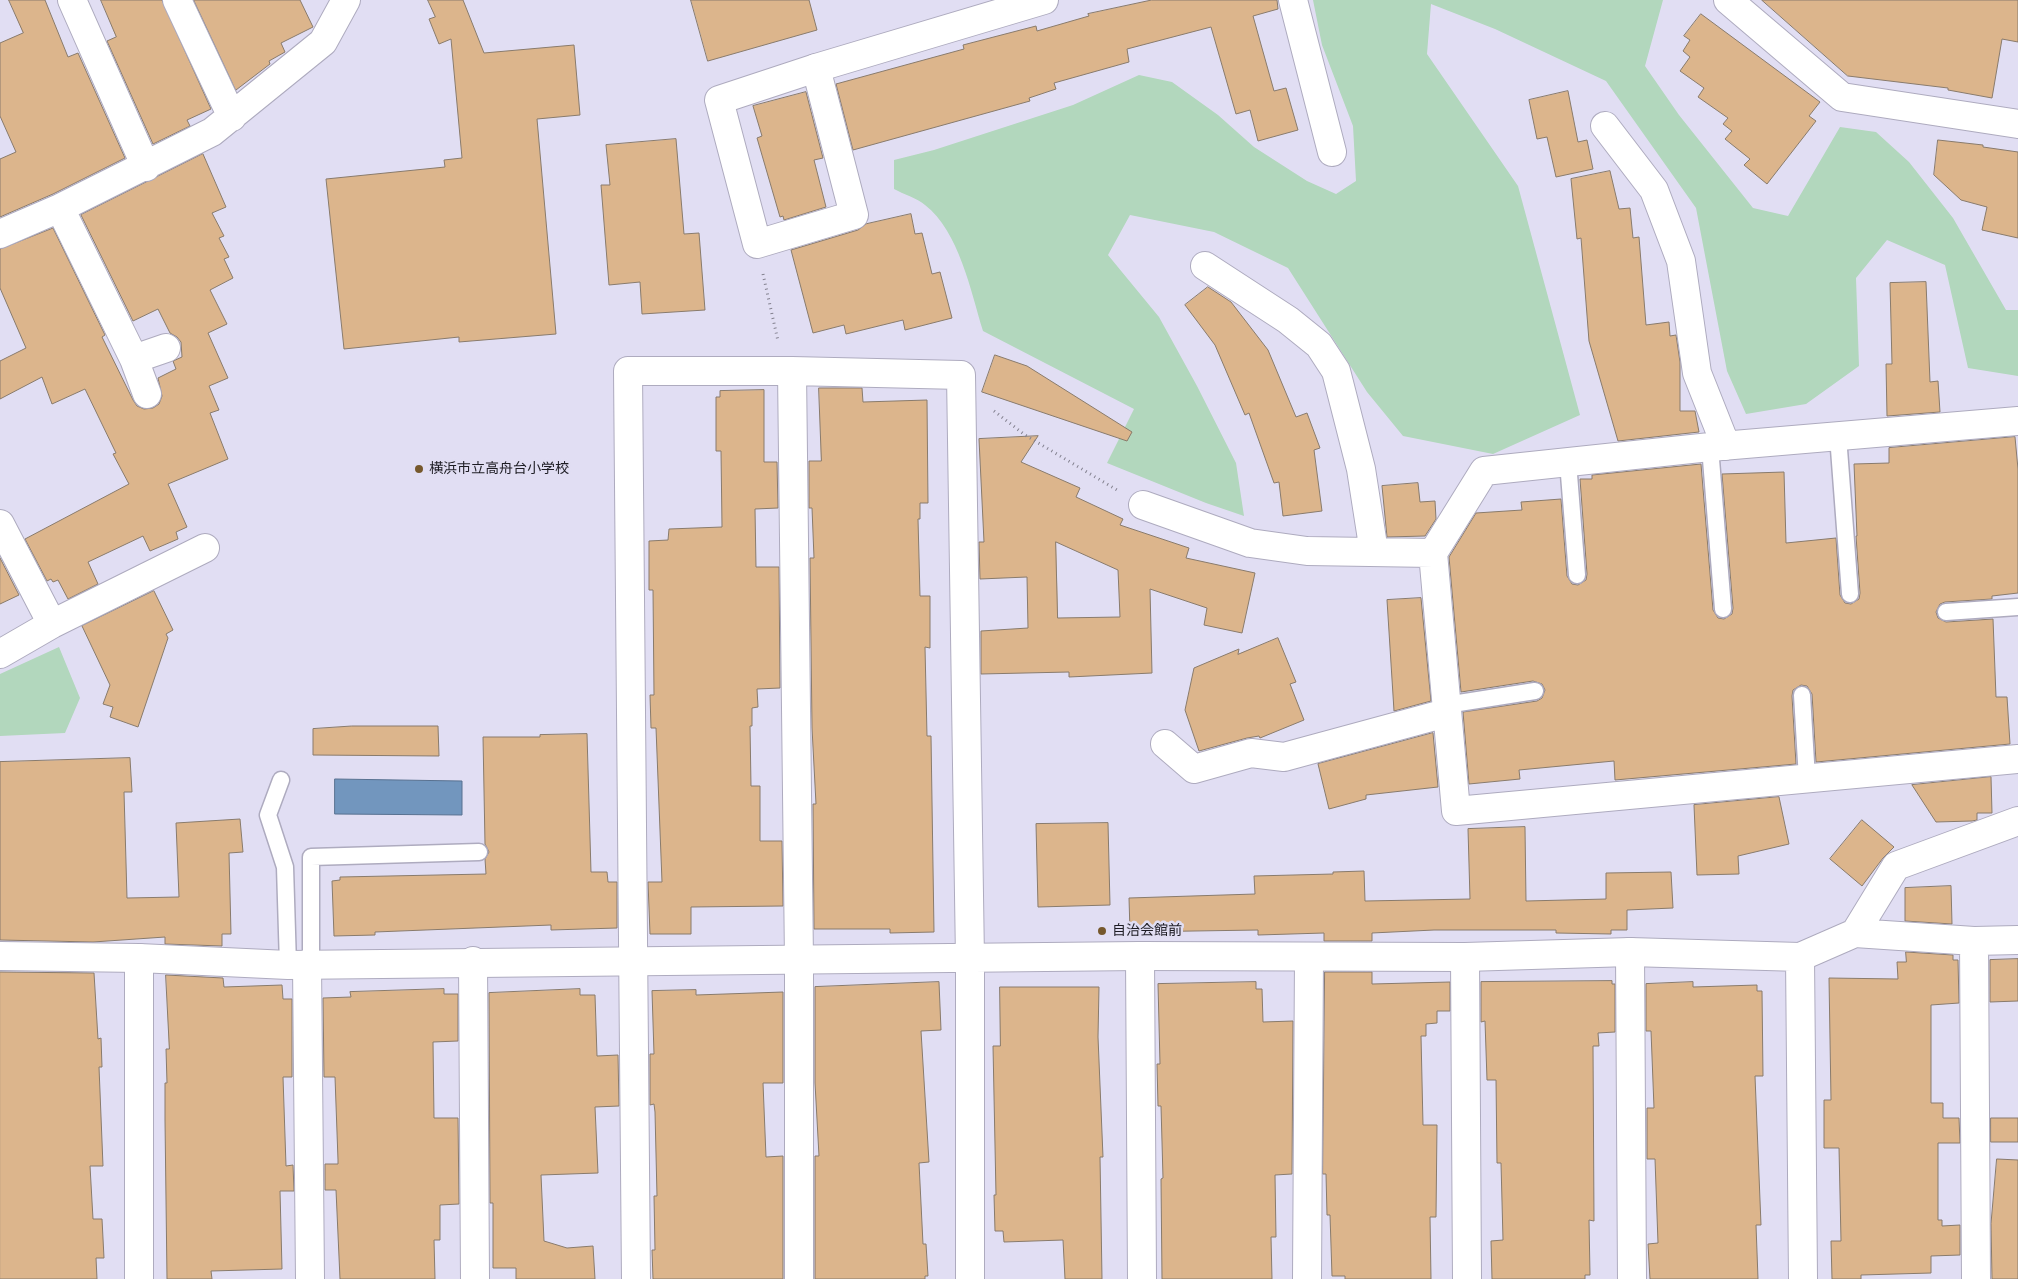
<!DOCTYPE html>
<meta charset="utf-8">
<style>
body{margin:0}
canvas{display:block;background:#e1def3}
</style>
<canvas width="2018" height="1279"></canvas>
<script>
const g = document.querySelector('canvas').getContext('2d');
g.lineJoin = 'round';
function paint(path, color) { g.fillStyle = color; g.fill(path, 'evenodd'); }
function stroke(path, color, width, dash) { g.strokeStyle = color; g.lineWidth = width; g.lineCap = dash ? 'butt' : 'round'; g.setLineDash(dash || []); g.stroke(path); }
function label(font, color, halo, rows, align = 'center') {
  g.font = font + ' "Work Sans","Noto Sans JP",sans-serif'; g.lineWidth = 5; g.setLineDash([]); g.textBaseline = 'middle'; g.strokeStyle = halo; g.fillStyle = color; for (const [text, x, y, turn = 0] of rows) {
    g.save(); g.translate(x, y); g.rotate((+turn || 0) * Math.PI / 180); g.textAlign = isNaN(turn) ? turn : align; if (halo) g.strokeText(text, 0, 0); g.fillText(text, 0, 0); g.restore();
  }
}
paint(new Path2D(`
 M1313 0H1663L1645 66 1679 115 1753 208 1788 216 1840 127 1876 132 1909 162 1953 218 2006 310H2018V376L1968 368 1945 265 1887 240 1856 278 1859 366 1806 404 1746 414 1727 371 1696 208 1606 81 1495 29 1431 4 1427 54 1518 186 1580 415 1493 454 1403 436 1367 392 1288 268 1214 232 1130 215 1108 255 1159 317 1197 386 1236 463 1244 516 1206 503 1107 463 1134 409 983 331C971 292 959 231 925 205 917 198 903 194 894 189V160L934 150 1073 105 1139 75 1172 82 1218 115 1254 147 1307 181 1336 194 1356 181 1353 126 1322 45Z
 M59 647 80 698 65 733 0 736V674Z`), '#b2d7bd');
const water = new Path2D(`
 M335 779 462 781V815L335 814Z`);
paint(water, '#7296be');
stroke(water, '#587190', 1);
const building = new Path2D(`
 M9 0H45L68 57 78 53 125 158 53 194 0 217V159L16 152 0 116V43L23 33Z
 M101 0H162L211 109 187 120 190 126 153 144 107 41 116 37Z
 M194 0H300L313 27 281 43 285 52 269 61 270 64 236 90Z
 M428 0H463L484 53 574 45 580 115 537 119 556 334 459 342V337L344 349 326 179 445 167 444 160 462 158 451 39 439 44 429 19 435 17Z
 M691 0H809L817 30 708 61Z
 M1152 0H1277L1278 9 1253 16 1274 91 1286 88 1298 130 1258 141 1250 110 1236 114 1211 27 1127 49 1129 62 1054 83 1056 89 1029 98 1030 101 853 150 836 84 964 49 963 45 1036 26 1037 31 1089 16 1088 14Z
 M1762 0H2018V42L2002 39 1992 98 1948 90V88L1848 76Z
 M1701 14 1820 102 1809 116 1816 121 1767 184 1744 165 1750 159 1725 139 1732 131 1723 124 1728 118 1698 97 1704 88 1680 71 1690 57 1683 51 1690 40 1684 36Z
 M1568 91 1578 142 1587 140 1593 169 1556 177 1547 137 1537 139 1529 100Z
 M806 92 823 158 814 160 826 207 784 220 783 216 780 217 757 138 762 136 753 106Z
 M676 139 684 234 699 233 705 310 642 314 640 282 609 285 601 185H610L606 145Z
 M1938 140 1983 145V147L2018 152V238L1982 230 1987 207 1961 200 1934 175Z
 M203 154 226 207 212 213 224 236 219 238 229 257 224 259 233 278 210 290 227 324 208 333 228 378 209 386 219 410 210 413 228 459 168 484 187 527 176 532 178 539 150 551 143 536 88 562 98 584 68 599 58 580 53 582 51 579 47 581 25 539 129 484 113 454 116 453 85 389 52 404 42 377 0 399V361L26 348 0 288V249L53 228 105 335 102 337 133 400 137 406 144 409 153 408 159 404 162 396 158 378 176 369 173 361 182 357 181 342 177 337 170 333 158 309 133 321 81 215Z
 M1610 171 1619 209 1630 208 1633 238 1639 237 1646 325 1669 322 1670 336 1676 335 1680 362V411H1695L1699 432 1618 441 1589 341 1581 238 1577 239 1571 179Z
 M911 214 915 234 922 233 932 274 940 272 952 318 905 330 903 320 846 334 844 325 813 333 791 250 858 230 866 224Z
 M1926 282 1930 382 1938 381 1940 412 1887 416 1886 364H1892L1890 283Z
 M1208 287 1231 302 1268 350 1296 417 1307 413 1320 448 1314 450 1322 511 1283 516 1279 482 1274 483 1249 413 1245 415 1215 345 1185 305Z
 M995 355 1027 366 1132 432 1127 441 982 392Z
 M819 388H862L863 402 927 400 928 503H920V519H918L920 596H930V648L925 647 927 736H931L934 932 890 933V929H814L813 804H816L812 728 810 558H814L812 508H809V461H821Z
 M764 390V462H777L778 508 755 509 756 567H779L780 688 757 689 758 707 752 708V726H750L751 786H760V841H782L783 906 691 907V934H650L648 882H662L656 728H651L650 695H654L653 590H649V541L668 540 669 529 722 527 721 451H716V397H720V391Z
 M1038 436 1021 462 1080 488 1076 497 1123 519 1120 525 1189 548 1186 558 1255 573 1242 633 1204 625 1207 608 1150 589 1152 673 1069 677V672L981 674V631L1028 628 1027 577 980 579 979 542H984L979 439ZM1056 542 1118 570 1120 617 1058 618Z
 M2015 437 2018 469V593L1992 596V599L1945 602 1940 604 1936 612 1938 618 1946 622 1993 619 1996 697H2007L2010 744 1816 762 1812 694 1807 686 1801 685 1793 690 1792 696 1796 764 1615 780 1614 761 1519 770 1520 779 1469 784 1463 712 1537 701 1542 698 1545 690 1542 684 1533 681 1461 692 1449 557 1476 513 1522 510 1521 502 1561 499 1567 576 1572 584 1578 585 1586 580 1587 574 1580 479H1592V475L1701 464 1713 610 1718 618 1724 619 1732 614 1733 608 1722 474 1784 472 1786 543 1836 538 1840 595 1845 603 1851 604 1859 599 1860 593 1856 536H1857L1854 464 1889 463V448Z
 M1418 483 1420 502 1435 501 1436 519 1425 536 1387 537 1382 486Z
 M0 558 19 595 0 604Z
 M154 591 173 630 166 634 168 638 138 727 110 717 113 707 103 704 110 685 82 626Z
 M1421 598 1431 701 1394 711 1387 600Z
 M1278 638 1296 682 1290 684 1304 720 1260 738 1259 736 1247 738 1199 751 1185 710 1194 668 1239 649 1238 654Z
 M352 726H438L439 756 313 755V729Z
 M1433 733 1438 787 1366 795V799L1329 809 1318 764Z
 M587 734 591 872H607L608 882H617V928L551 930V925L375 932V935L334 936 332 881 340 880V877L486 874 485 859 489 852 485 844 483 737H540V735Z
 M130 758 132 792H124L127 898 179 897 176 823 240 819 243 852 229 853 231 934H222V946L165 944V937L93 942 0 940V762Z
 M1991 777 1992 813H1977V820L1972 821 1936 822 1912 785Z
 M1779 797 1789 844 1738 856 1739 874 1697 875 1694 805Z
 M1862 820 1894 847 1883 858 1862 886 1830 859Z
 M1108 823 1110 905 1038 907 1036 824Z
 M1525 827 1526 901 1606 899V873L1671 872 1673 908 1627 910V930H1611V934L1556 933V930H1434L1372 933V941H1324V933L1258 935V930L1130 932 1129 898 1255 894 1254 876 1333 874V872L1364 871 1365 901 1470 899 1468 829Z
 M1951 886 1952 924 1905 921V888Z
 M1906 952 1953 955V960H1958L1959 1003 1931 1005V1103H1943V1118H1959L1960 1143H1938V1220H1942V1226L1960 1225V1255L1931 1256V1273L1861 1275V1279H1832L1831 1241H1841L1839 1148H1824V1100H1831L1829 978 1898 979 1897 962H1906Z
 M2018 959V1001L1990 1002V960Z
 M0 972 94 973 98 1039 101 1038 102 1067H99L103 1166H90L93 1219H102L104 1258H96L97 1279H0Z
 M1325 972H1372V984L1450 982V1011H1437V1023L1426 1024V1036H1421L1423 1125H1437L1436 1217H1430L1431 1279H1345V1276H1332L1330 1215H1327L1326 1174H1323Z
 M166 975 223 978 224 987 282 985 283 999H292V1077H283L286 1166 293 1165 294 1191H280L282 1269 211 1271 212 1279H167L165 1120V1083H167L166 1049H169Z
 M1612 981V984H1615V1032L1598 1033 1599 1046H1593L1594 1221 1589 1220 1590 1275H1585V1279H1492L1491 1241 1503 1240 1501 1163H1497L1496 1080H1487L1485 1021 1481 1022V982Z
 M939 982 941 1030 921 1031 929 1162 919 1163 923 1244H926L928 1276H925V1279H815V1156H819L815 1083V987Z
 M1256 982V989H1262L1263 1022 1293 1021 1292 1174 1275 1175 1276 1237H1271L1272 1279H1162L1161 1179 1163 1178 1161 1106H1158L1157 1064H1160L1158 984Z
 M1693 982V987L1757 985V991H1762L1763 1076H1755L1761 1225H1756L1758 1279H1650L1648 1244 1658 1243 1655 1159H1647V1108H1654L1651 1031H1646V984Z
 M1000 987H1099L1098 1037 1103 1157H1100L1102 1279H1065L1063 1240 1004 1242 1003 1231H995L994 1195H996L993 1046H1000Z
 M444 989V994H458V1041L433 1042 434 1118H458L459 1204 440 1205V1240H434L435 1279H340L336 1190H325V1164H338V1160L335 1077H324L323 998 351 997 350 992Z
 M580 989V995H595L597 1056 618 1055 619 1106 595 1107 598 1173 541 1175 544 1241 567 1248 593 1246 595 1279H516V1268H493V1203H490L489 993Z
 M696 990V995L783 992V1083H763L766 1157 783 1156V1279H653L652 1250H655L654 1196H657L655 1112 654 1104 650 1105V1054H654L652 991Z
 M1991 1118H2018V1142H1991Z
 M1997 1159 2018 1160V1279H1992L1991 1224Z`);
paint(building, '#dcb58c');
stroke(building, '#897b6c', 1);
const service = new Path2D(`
 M1838 436 1850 594
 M1710 447 1723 609
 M1568 462 1577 575
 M1946 612 2018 607
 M1802 695 1807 779
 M1446 705 1535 691
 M281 780 268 815 285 867 288 965
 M311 964V857L479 852`);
const minor = new Path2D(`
 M72 0 146 167
 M177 0 232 117
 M1293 0 1332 152
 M1728 0 1842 97 2018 124
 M816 68 854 215 757 244 719 100Z
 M1605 126 1654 190 1681 261 1697 373 1726 446
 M60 208 134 359 147 394
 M0 234 60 208 212 132 323 42 346 0
 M1205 266 1288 320 1319 345 1336 371 1361 469 1374 552
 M134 359 166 348
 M792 371 799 961V1279
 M2018 421 1710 447 1484 471 1433 553 1456 811 2018 759
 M1143 505 1250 543 1307 551 1433 553
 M0 524 52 624
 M0 654 52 624 205 548
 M1165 744 1194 769 1251 753 1284 757 1446 713
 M1855 933 1896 866 2018 821
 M1974 941 1976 1279
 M1630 952 1632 1279
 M0 956 139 958
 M1140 956 1142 1279
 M1465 957 1467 1279
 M1800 957 1855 933 1974 941 2018 940
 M473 961 475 1279
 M307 964 310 1279
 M636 1279 628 371H792L961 375 970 959
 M1307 1279 1309 957`);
const tertiary = new Path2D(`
 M816 68 1044 0
 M970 959V1279
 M139 1279V958L288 965 1140 956 1465 957 1630 952 1800 957 1803 1279`);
stroke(service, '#aeabbf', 19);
stroke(minor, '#aeabbf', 30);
stroke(tertiary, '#aeabbf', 30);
stroke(new Path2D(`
 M763 274 778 341
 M994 411 1025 435 1117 490`), '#848290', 3, [1, 4]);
stroke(service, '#fff', 16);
stroke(minor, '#fff', 28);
stroke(tertiary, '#fff', 28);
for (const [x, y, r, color] of [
 [419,469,5,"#76582c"],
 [1102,931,5,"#76582c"]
]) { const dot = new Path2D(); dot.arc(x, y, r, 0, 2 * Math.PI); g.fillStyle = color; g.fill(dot); stroke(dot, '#e1def3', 2); }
label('14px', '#1d1c23', '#e1def3', [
 ["横浜市立高舟台小学校",429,469],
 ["自治会館前",1112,931]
], 'left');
</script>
